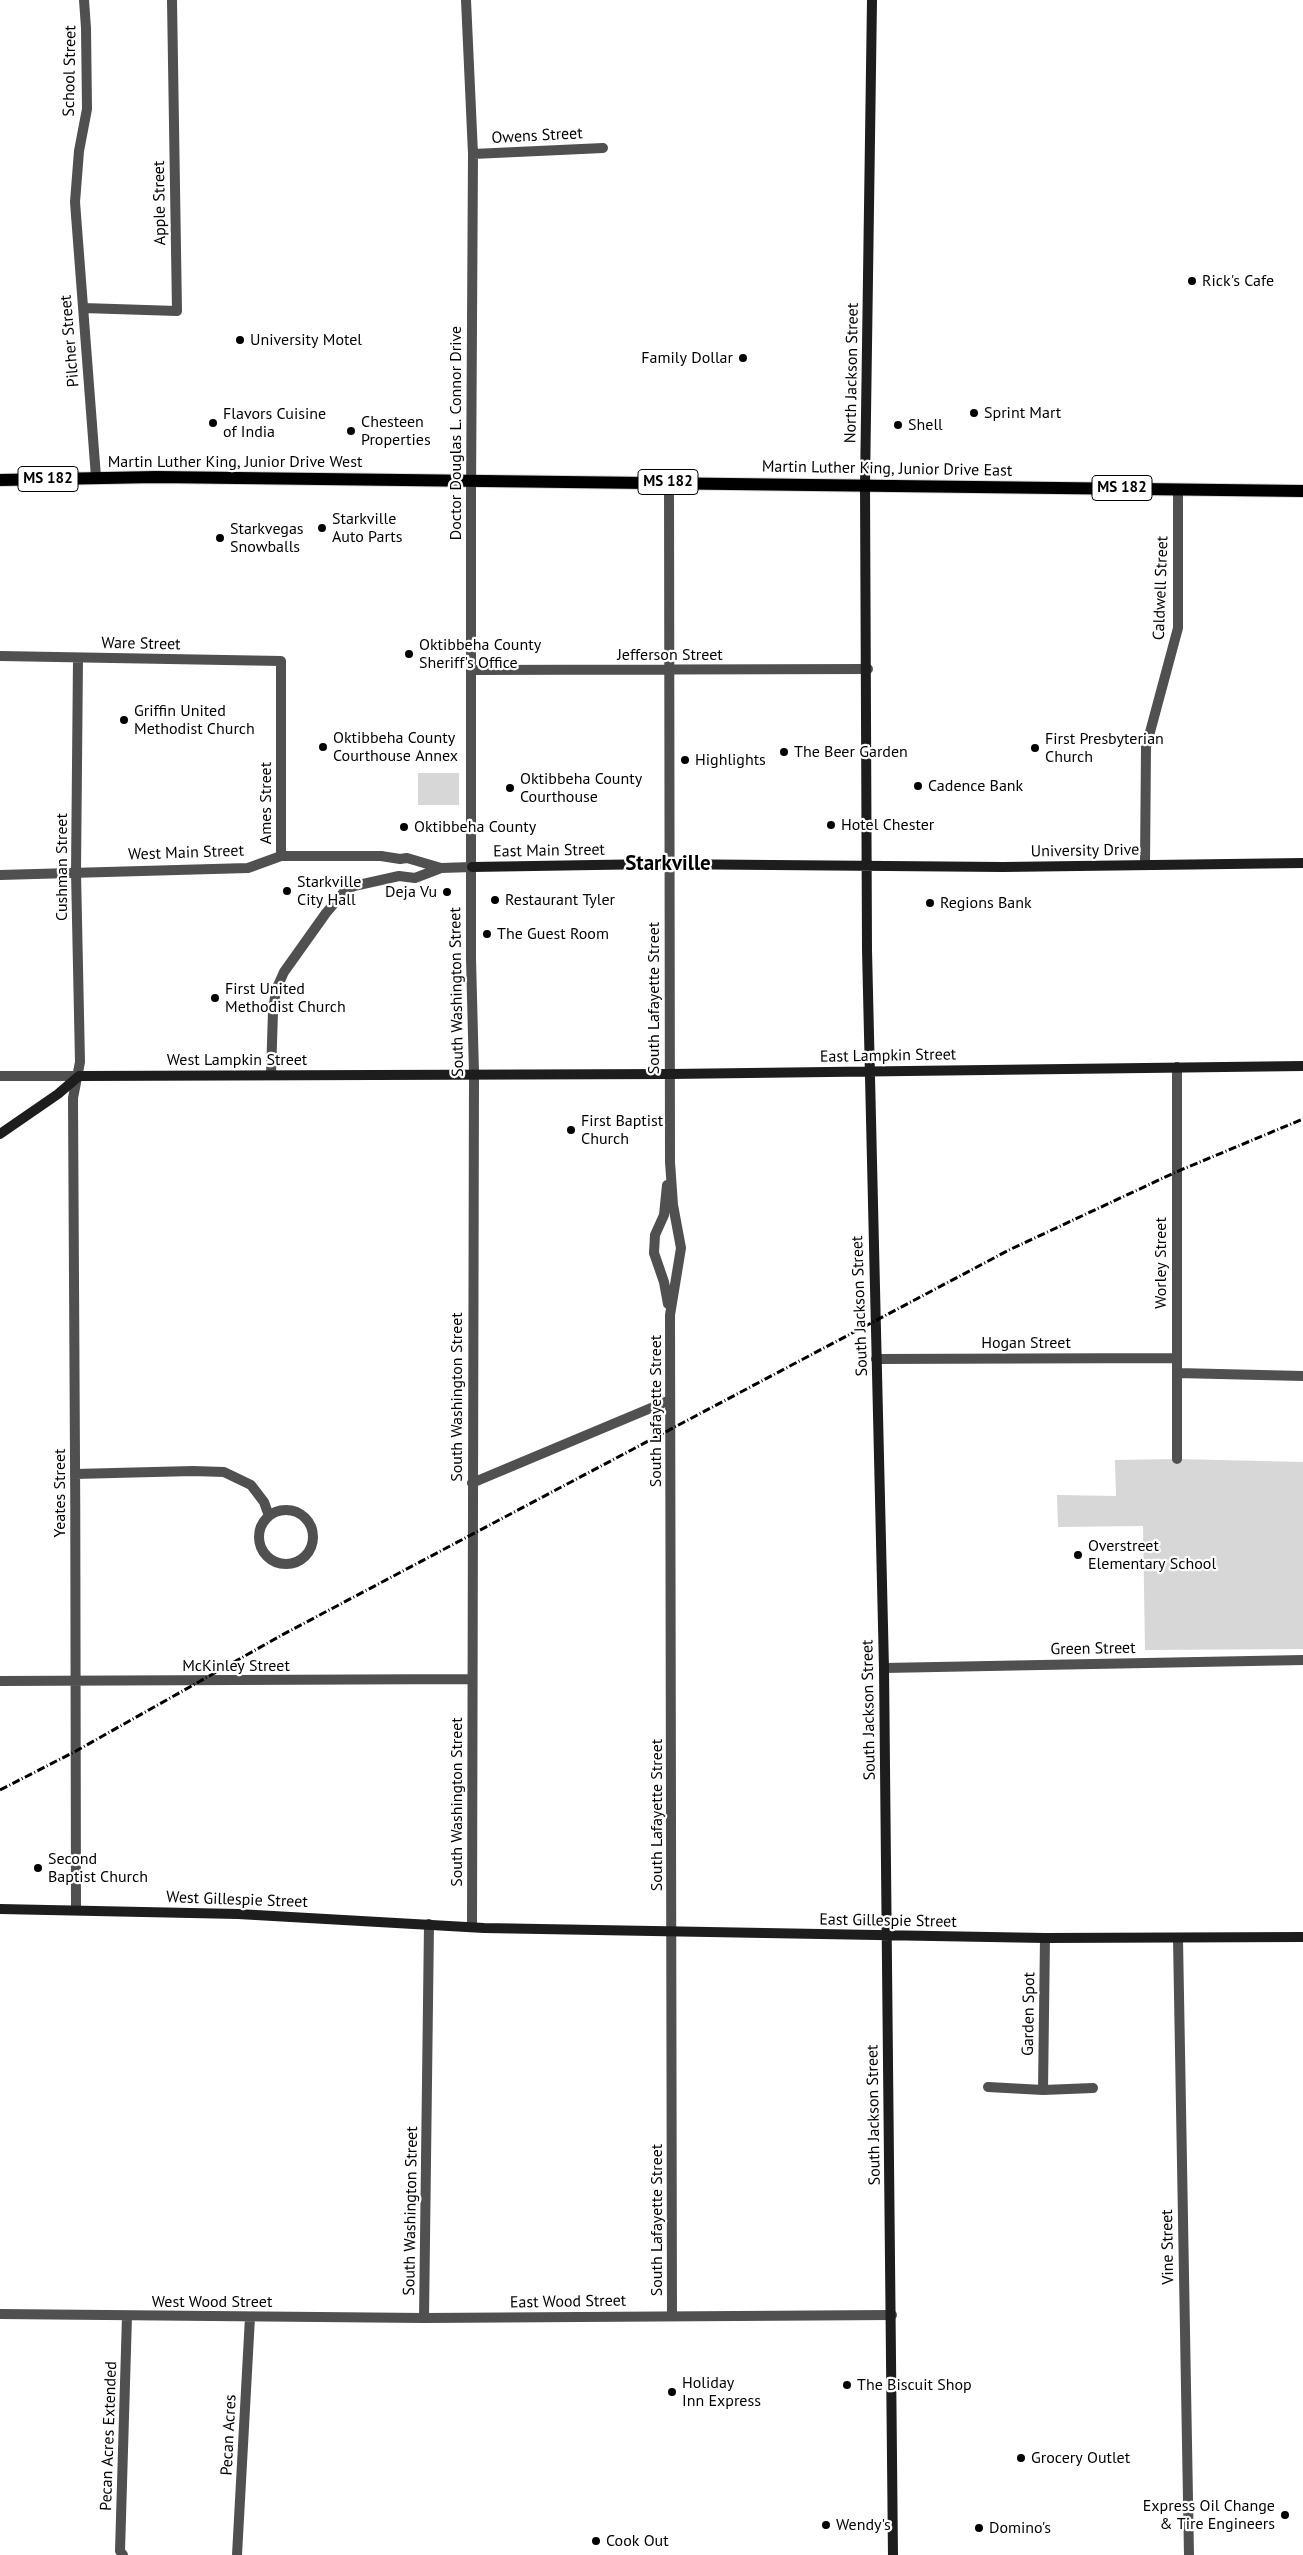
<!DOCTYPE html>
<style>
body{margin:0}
canvas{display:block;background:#fff}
</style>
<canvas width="1303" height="2555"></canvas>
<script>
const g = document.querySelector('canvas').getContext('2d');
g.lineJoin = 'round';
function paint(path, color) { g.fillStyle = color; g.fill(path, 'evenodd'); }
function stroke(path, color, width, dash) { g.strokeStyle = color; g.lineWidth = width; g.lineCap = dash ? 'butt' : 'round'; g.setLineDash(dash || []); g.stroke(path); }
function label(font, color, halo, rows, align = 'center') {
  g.font = font + ' "PT Sans",sans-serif'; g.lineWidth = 4.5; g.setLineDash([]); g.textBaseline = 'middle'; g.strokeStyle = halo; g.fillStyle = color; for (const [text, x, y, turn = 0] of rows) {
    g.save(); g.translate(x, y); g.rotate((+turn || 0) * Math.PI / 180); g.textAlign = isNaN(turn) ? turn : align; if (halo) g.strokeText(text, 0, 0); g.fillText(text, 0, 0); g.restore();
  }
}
paint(new Path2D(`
 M418 773H459V805H418Z
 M1177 1459 1303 1462V1649L1145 1650 1143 1526 1058 1527 1057 1495 1116 1496 1115 1460Z`), '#d7d7d7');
const primary = new Path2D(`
 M0 480 156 477 1303 491`);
stroke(primary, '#dbdbdb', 14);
stroke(new Path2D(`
 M84 0 86 28 87 109 79 151 75 202 96 477
 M466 0 473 154 471 494V959L474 1073 472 1927
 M473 154 603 148
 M83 308 177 311 172 0
 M669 482 670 1162 673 1205 681 1248 670 1315 672 2316
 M0 656 281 661V856
 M471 670 868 669
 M1145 865 1146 747 1178 628V489
 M0 875 248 868 281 856H381L400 859 407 858 441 868 472 867
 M1177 1067V1459
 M271 1075 273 1011 276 990 284 972 326 913 344 892 354 886 399 876 415 878 441 868
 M0 1076H79
 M667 1185 664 1215 655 1235 654 1253 664 1282 668 1304
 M876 1359 1177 1358
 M1177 1373 1303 1376
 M75 1474 193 1471 224 1472 251 1485 264 1502 269 1516
 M472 1483 670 1400
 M259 1537a27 27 0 1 1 54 0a27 27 0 1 1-54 0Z
 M884 1668 1303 1660
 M0 1681 472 1679
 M76 1910C76 1639 75 1369 73 1098L80 1062 76 872 78 658
 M1178 1939 1189 2555
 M988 2087 1043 2090 1093 2088
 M1043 2090 1045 1938
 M0 2314 424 2318 892 2315
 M424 2318 429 1924
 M123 2555 120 2551 127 2316
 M237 2555 250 2317`), '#505050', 10);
stroke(new Path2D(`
 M872 0 865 484 867 950 884 1668 893 2555
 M472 867 656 864 1003 867 1303 863
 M0 1134 58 1094 79 1076 670 1074 1303 1066
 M0 1909 238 1914 484 1928 1045 1938 1303 1937`), '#1d1d1d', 10);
stroke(primary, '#000', 12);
stroke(new Path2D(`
 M0 1790 76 1751 282 1635 1009 1250 1176 1172 1303 1119`), '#000', 3, [8, 2.5, 1, 2.5]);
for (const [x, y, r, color] of [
 [1192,281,5,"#000"],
 [240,340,5,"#000"],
 [743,358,5,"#000"],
 [974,413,5,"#000"],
 [213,423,5,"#000"],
 [898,425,5,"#000"],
 [351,431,5,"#000"],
 [322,528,5,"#000"],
 [220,538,5,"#000"],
 [409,654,5,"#000"],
 [124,720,5,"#000"],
 [323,747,5,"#000"],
 [1035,748,5,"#000"],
 [784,752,5,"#000"],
 [685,760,5,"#000"],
 [918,786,5,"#000"],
 [510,788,5,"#000"],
 [831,825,5,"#000"],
 [404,827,5,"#000"],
 [287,891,5,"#000"],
 [447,892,5,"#000"],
 [495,900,5,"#000"],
 [930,903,5,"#000"],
 [487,934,5,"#000"],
 [215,998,5,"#000"],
 [571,1130,5,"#000"],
 [1078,1555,5,"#000"],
 [38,1868,5,"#000"],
 [847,2385,5,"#000"],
 [672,2392,5,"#000"],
 [1021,2458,5,"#000"],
 [1285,2515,5,"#000"],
 [826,2525,5,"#000"],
 [979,2528,5,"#000"],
 [596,2541,5,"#000"]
]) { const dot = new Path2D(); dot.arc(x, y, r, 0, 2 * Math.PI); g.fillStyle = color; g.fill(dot); stroke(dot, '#fff', 2); }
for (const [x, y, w] of [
 [48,479,60],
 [668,482,60],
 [1122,488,60]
]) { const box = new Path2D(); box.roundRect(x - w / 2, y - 12.5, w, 25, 4); g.fillStyle = '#fff'; g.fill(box); stroke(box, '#000', 1); }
label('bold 15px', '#000', null, [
 ["MS 182",48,479],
 ["MS 182",668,482],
 ["MS 182",1122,488]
]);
label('16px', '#000', '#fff', [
 ["School Street",70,71,-89],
 ["Owens Street",537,136,-3],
 ["Apple Street",160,203,-91],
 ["Pilcher Street",70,341,-95],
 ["North Jackson Street",852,373,-89],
 ["Doctor Douglas L. Connor Drive",456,433,-90],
 ["Martin Luther King, Junior Drive West",235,462],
 ["Martin Luther King, Junior Drive East",887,469,1],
 ["Caldwell Street",1161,588,-88],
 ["Ware Street",141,644,1],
 ["Jefferson Street",670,655],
 ["Ames Street",266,803,-90],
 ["East Main Street",549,851,-1],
 ["University Drive",1085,851,-1],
 ["West Main Street",186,853,-2],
 ["Cushman Street",62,867,-90],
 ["South Washington Street",457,992,-91],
 ["South Lafayette Street",654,998,-90],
 ["East Lampkin Street",888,1056,-1],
 ["West Lampkin Street",237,1060],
 ["Worley Street",1161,1263,-90],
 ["South Jackson Street",860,1306,-92],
 ["Hogan Street",1026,1343],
 ["South Washington Street",457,1397,-90],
 ["South Lafayette Street",656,1411,-90],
 ["Yeates Street",60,1493,-90],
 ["Green Street",1093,1649,-1],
 ["McKinley Street",236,1666],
 ["South Jackson Street",869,1710,-91],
 ["South Washington Street",457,1802,-90],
 ["South Lafayette Street",657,1815,-90],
 ["West Gillespie Street",237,1900,2],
 ["East Gillespie Street",888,1921,1],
 ["Garden Spot",1029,2014,-89],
 ["South Jackson Street",874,2115,-91],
 ["South Washington Street",411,2211,-89],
 ["South Lafayette Street",657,2220,-90],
 ["Vine Street",1168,2247,-91],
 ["West Wood Street",212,2302],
 ["East Wood Street",568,2302,-1],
 ["Pecan Acres",229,2435,-87],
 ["Pecan Acres Extended",109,2436,-88]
]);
label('16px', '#000', '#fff', [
 ["Rick's Cafe",1202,281],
 ["University Motel",250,340],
 ["Family Dollar",733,358,"right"],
 ["Sprint Mart",984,413],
 ["Flavors Cuisine",223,414],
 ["of India",223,432],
 ["Chesteen",361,422],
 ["Properties",361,440],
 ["Shell",908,425],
 ["Starkville",332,519],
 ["Auto Parts",332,537],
 ["Starkvegas",230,529],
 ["Snowballs",230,547],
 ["Oktibbeha County",419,645],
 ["Sheriff's Office",419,663],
 ["Griffin United",134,711],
 ["Methodist Church",134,729],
 ["Oktibbeha County",333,738],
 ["Courthouse Annex",333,756],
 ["First Presbyterian",1045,739],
 ["Church",1045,757],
 ["The Beer Garden",794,752],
 ["Highlights",695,760],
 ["Oktibbeha County",520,779],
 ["Courthouse",520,797],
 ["Cadence Bank",928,786],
 ["Hotel Chester",841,825],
 ["Oktibbeha County",414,827],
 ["Starkville",297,882],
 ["City Hall",297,900],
 ["Deja Vu",437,892,"right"],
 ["Restaurant Tyler",505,900],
 ["Regions Bank",940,903],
 ["The Guest Room",497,934],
 ["First United",225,989],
 ["Methodist Church",225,1007],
 ["First Baptist",581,1121],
 ["Church",581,1139],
 ["Overstreet",1088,1546],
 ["Elementary School",1088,1564],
 ["Second",48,1859],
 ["Baptist Church",48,1877],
 ["Holiday",682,2383],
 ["Inn Express",682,2401],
 ["The Biscuit Shop",857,2385],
 ["Grocery Outlet",1031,2458],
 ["Express Oil Change",1275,2506,"right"],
 ["& Tire Engineers",1275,2524,"right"],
 ["Wendy's",836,2525],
 ["Domino's",989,2528],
 ["Cook Out",606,2541]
], 'left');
label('bold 21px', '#000', '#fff', [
 ["Starkville",668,864]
]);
</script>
